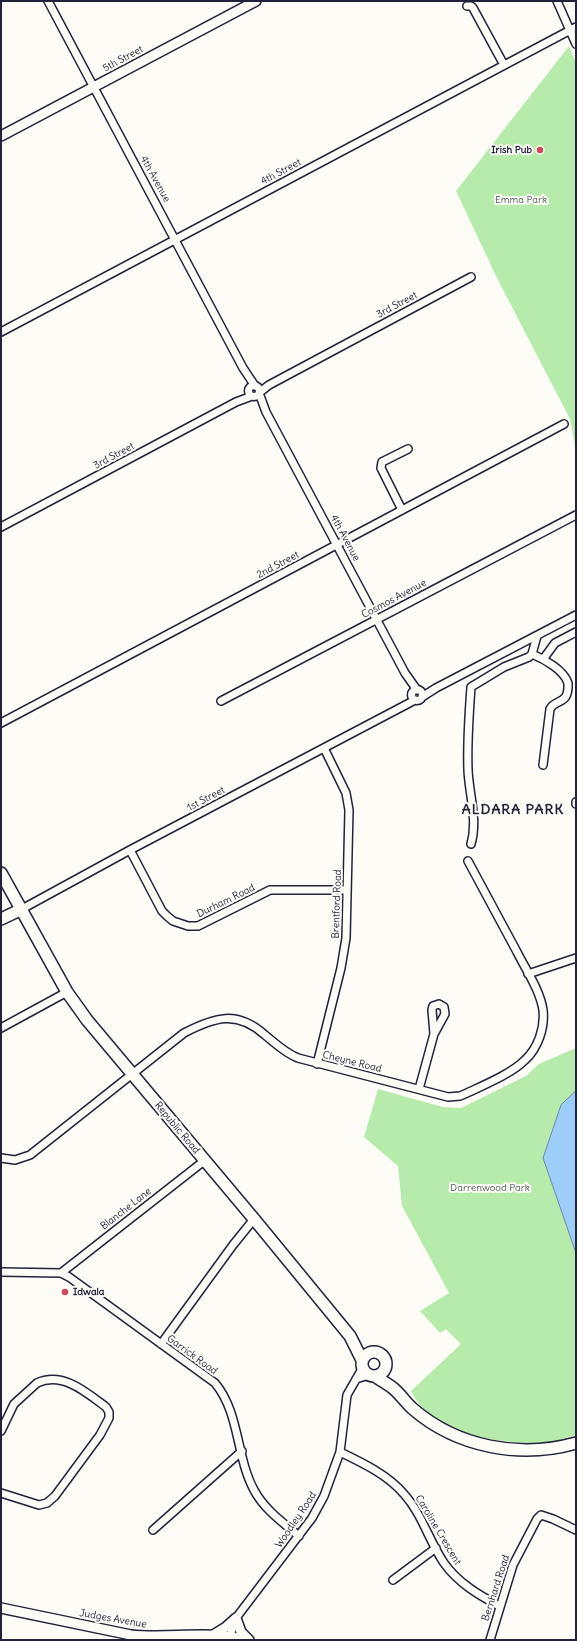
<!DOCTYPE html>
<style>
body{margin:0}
#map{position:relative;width:577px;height:1641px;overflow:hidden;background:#fdfcf7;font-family:Delius,sans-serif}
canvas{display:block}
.frame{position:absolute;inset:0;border:2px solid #22223b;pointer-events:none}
</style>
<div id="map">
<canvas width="577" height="1641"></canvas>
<div class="frame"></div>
</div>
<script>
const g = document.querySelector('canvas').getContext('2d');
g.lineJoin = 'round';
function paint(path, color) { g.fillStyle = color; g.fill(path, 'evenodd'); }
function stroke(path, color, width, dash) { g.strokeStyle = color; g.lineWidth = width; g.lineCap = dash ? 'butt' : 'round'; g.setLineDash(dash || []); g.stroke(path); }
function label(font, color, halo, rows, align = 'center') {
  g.font = font + ' Delius,sans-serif'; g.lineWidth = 4; g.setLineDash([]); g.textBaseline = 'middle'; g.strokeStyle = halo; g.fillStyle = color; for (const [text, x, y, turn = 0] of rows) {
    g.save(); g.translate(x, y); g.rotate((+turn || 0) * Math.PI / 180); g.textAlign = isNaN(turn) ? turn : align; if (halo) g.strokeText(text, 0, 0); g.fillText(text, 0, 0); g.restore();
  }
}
paint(new Path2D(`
 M569 46 576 63V451L570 419 497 278 456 191Z
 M576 1048V1435C568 1437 558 1441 550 1442 509 1446 451 1437 421 1406 417 1402 414 1396 411 1391L461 1344 446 1329 440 1333 420 1311 449 1293 402 1206 398 1166 364 1137 378 1089 443 1107 461 1108 526 1076 539 1064Z`), '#b6ebac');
const water = new Path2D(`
 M576 1091V1253L543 1158 561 1105Z`);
paint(water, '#9dcef9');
stroke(water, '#6c89ad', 1);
const minor = new Path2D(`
 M48 1 243 368 255 386
 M557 1 576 44
 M467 6H471L473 8 504 65
 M1 332 576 27
 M248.5 391a5.5 5.5 0 1 1 11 0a5.5 5.5 0 1 1-11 0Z
 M260 392 269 385 471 277
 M259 393 266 412 405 673 417 690
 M402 510 381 468 382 462 408 449
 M1 527 236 402 252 396
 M532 654C544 659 564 670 568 683 569 706 556 698 550 709L543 765
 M544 658 555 643 576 632
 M411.5 695a5.5 5.5 0 1 1 11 0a5.5 5.5 0 1 1-11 0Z
 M422 697 436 688 576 615
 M221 701 576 515
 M1 723 564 424
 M576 802V804
 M471 844C478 820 469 794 468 770 467 742 469 714 471 687L504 667 529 657 532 654 537 636
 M130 850 162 911 167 916 173 921 188 926H198L270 890H347
 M22 909 130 850 415 700
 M528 974 576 958
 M1 1028 67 992
 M317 1064 341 968 346 938 349 810 346 793 324 748
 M419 1089 434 1034 432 1010 433 1006 439 1004 444 1007 445 1014 434 1034
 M1 1158 15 1160 30 1155 184 1033C215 1017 237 1010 265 1035 276 1044 285 1053 298 1058L448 1097 460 1096 467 1093C484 1085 511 1074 525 1060 538 1048 545 1028 543 1010 540 990 526 970 517 952 501 922 484 891 468 861
 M1 1272 61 1273 69 1277 215 1383C240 1413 236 1457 254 1490 264 1509 282 1522 299 1536
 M61 1273 204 1161
 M161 1344 233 1245 254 1219
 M356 1379 369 1375
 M1 1431 14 1404 37 1383C63 1371 87 1393 106 1407L109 1412V1418L100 1435 55 1496 47 1503 39 1505 1 1493
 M340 1452C363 1463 388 1475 404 1494 422 1514 429 1541 444 1563 458 1583 479 1595 499 1606
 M153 1530 242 1451
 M393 1580 436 1548
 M230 1636 236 1618 312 1518 324 1496 340 1452 347 1395 362 1369
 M490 1640 513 1565 537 1519 541 1515 553 1519 576 1530`);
const tertiary = new Path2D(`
 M1 136 256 1
 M1 1608 131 1635C169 1639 209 1630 247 1640
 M213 1635 226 1627 236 1618 241 1632 249 1640`);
const secondary = new Path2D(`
 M1 873 67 992 87 1020 254 1219 350 1336 362 1360
 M1 919 22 909
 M362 1364a12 12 0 1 1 24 0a12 12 0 1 1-24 0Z
 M376 1377C382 1381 388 1384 394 1389 401 1395 406 1403 413 1409 457 1447 520 1459 576 1443`);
stroke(minor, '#22223b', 10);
stroke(tertiary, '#22223b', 12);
stroke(secondary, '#22223b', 14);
stroke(minor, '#fdfcf7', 7);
stroke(tertiary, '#fdfcf7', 9);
stroke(secondary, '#fdfcf7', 11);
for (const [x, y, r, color] of [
 [540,150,4,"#d1495b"],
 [65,1292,4,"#d1495b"]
]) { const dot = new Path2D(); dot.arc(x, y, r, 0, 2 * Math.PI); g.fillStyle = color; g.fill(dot); stroke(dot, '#fdfcf7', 1.5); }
label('10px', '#22223b', '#fdfcf7', [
 ["5th Street",123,59,-28],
 ["4th Street",281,172,-28],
 ["4th Avenue",155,179,61],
 ["3rd Street",397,305,-28],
 ["3rd Street",114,456,-28],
 ["4th Avenue",345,538,62],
 ["2nd Street",278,565,-28],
 ["Cosmos Avenue",394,599,-28],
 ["1st Street",206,799,-28],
 ["Durham Road",226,901,-26],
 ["Brentford Road",337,904,-88],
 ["Cheyne Road",352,1062,14],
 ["Republic Road",177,1128,50],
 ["Blanche Lane",126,1209,-38],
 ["Garrick Road",192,1355,36],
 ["Woodley Road",296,1520,-56],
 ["Caroline Crescent",438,1530,59],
 ["Bernhard Road",496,1588,-72],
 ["Judges Avenue",113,1619,10]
]);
label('bold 10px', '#22223b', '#fdfcf7', [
 ["Irish Pub",532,150],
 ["Idwala",73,1292,"left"]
], 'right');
label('10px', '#4e5e5d', '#fdfcf7', [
 ["Emma Park",521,200],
 ["Darrenwood Park",490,1188]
]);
g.letterSpacing = '1px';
label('bold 14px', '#22223b', '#fdfcf7', [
 ["ALDARA PARK",513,810]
]);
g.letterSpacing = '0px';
</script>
